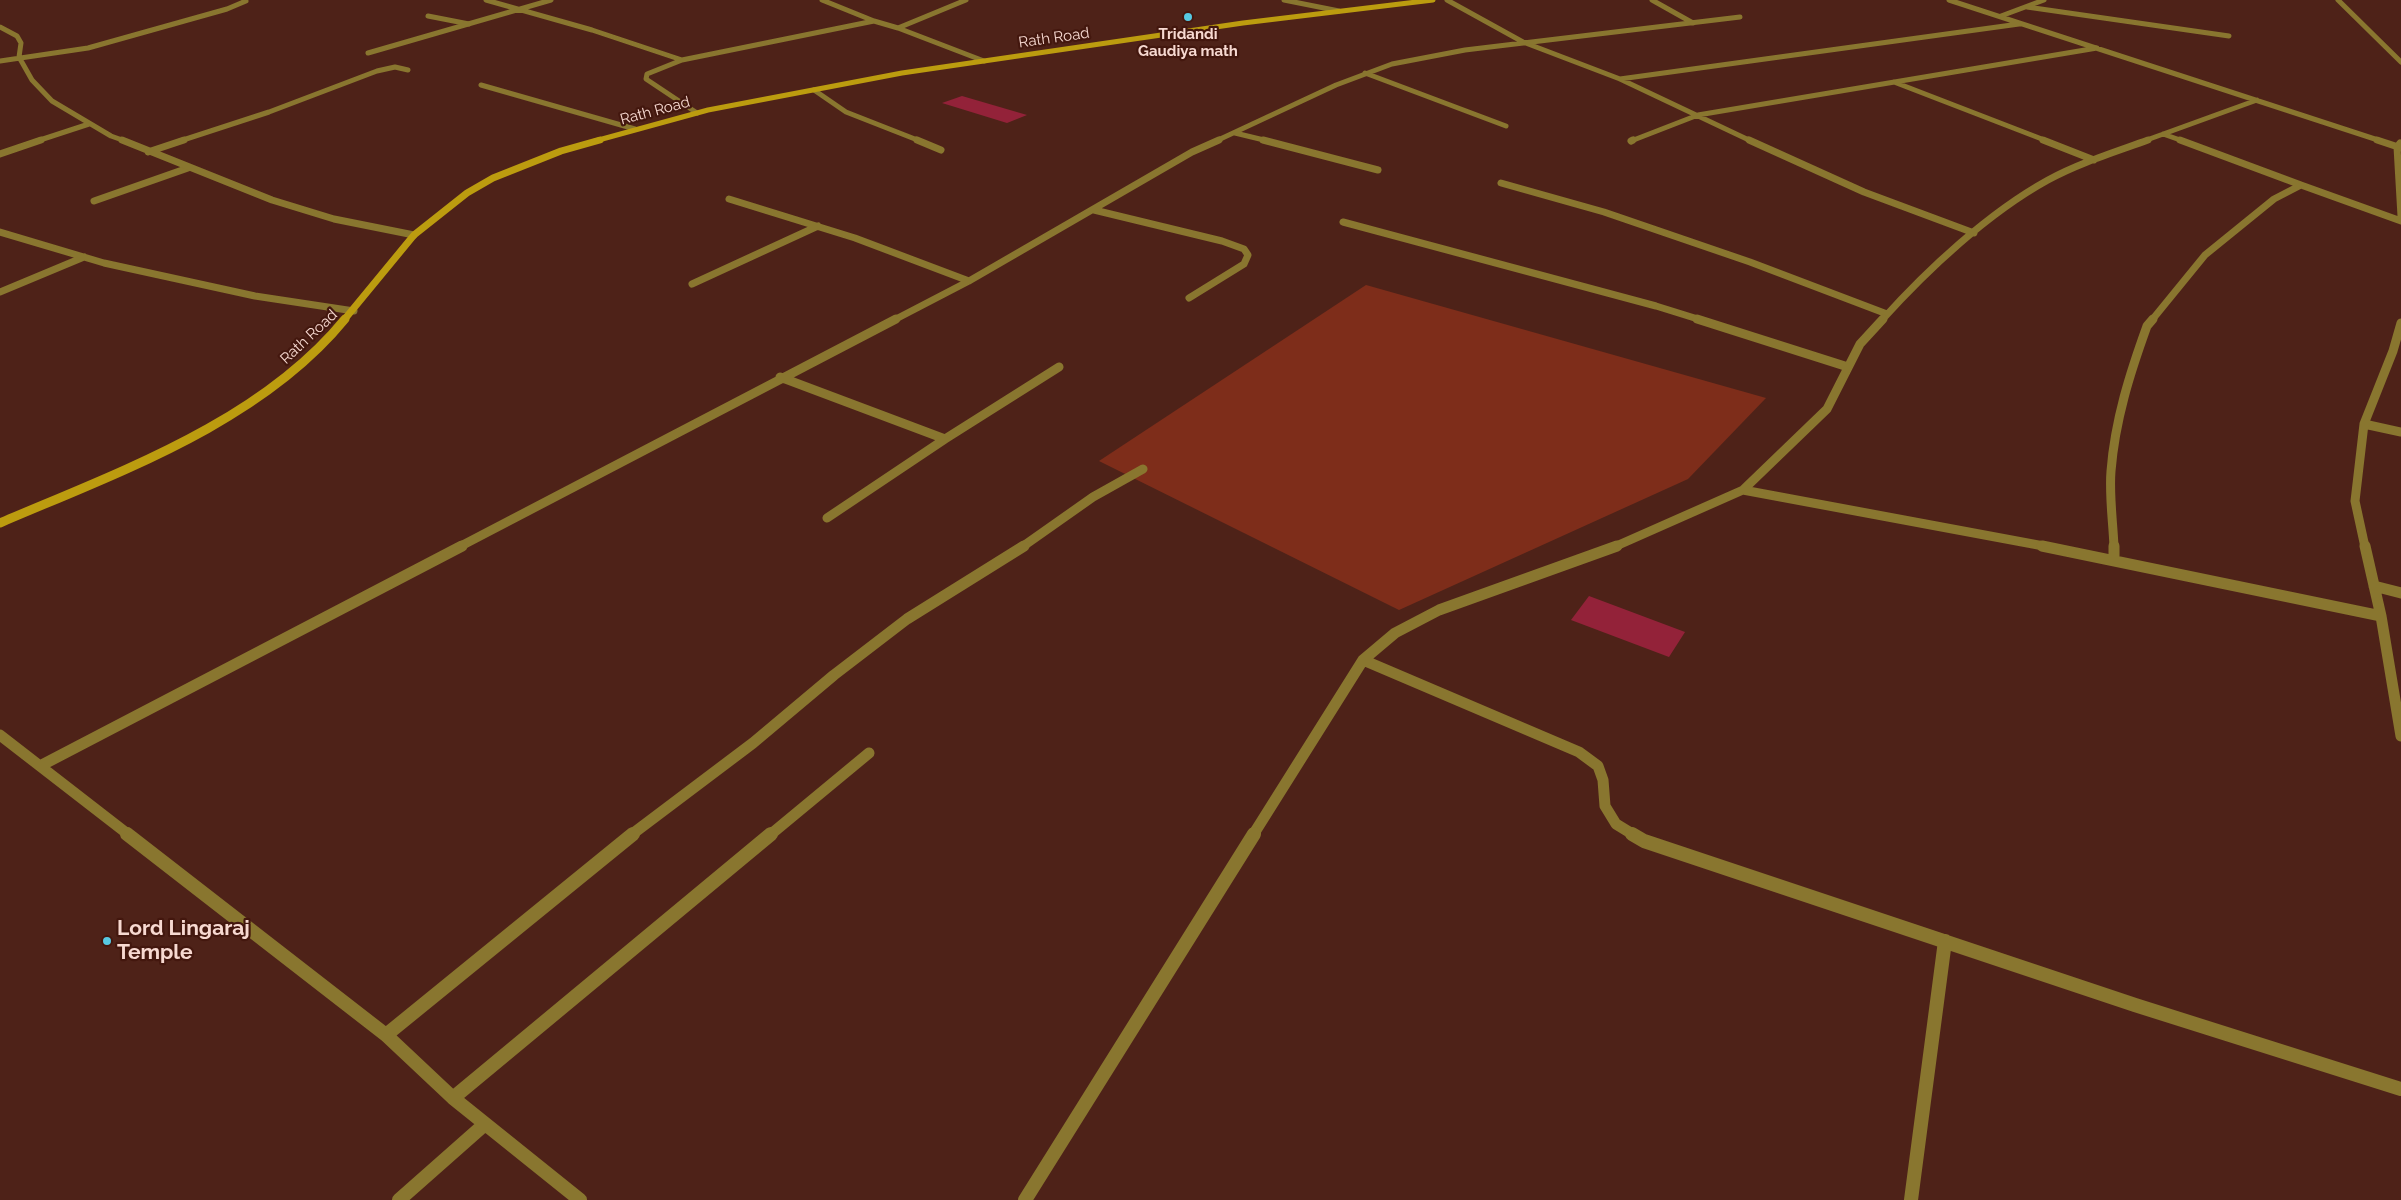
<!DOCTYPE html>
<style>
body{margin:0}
canvas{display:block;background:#4e2218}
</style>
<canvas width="2401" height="1200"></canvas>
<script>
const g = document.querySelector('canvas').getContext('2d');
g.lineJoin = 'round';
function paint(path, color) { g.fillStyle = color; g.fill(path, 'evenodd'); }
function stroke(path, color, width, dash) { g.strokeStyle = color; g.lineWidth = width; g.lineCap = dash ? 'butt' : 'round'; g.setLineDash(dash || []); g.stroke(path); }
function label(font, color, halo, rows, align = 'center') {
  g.font = font + ' Raleway,sans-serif'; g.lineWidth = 4.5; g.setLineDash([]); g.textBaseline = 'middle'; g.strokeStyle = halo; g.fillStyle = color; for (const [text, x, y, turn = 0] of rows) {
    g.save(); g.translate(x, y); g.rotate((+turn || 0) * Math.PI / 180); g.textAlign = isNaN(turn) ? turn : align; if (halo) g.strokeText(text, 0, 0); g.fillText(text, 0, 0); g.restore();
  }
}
paint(new Path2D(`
 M1366 285 1766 398 1688 479 1399 610 1099 461Z`), '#7e2d1a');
paint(new Path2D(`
 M962 96 1027 115 1007 123 942 103Z
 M1589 596 1685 632 1669 657 1571 620Z`), '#932239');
stroke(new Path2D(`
 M428 16 469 24`), '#89762f', 5);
stroke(new Path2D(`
 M94 201 188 168`), '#89762f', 7);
stroke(new Path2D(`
 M486 0 592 30 682 60
 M1284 0 1339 11
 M1447 0 1523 42 1620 79 1751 141
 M1652 0 1693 23
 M1949 0 2381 141
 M2338 0 2401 62
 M2027 7 2229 36
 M2001 16 2044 0
 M874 21 898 28 966 0
 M0 27 17 36 21 43 19 57 32 80 52 101 111 136 125 141
 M898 28 984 61
 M368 53 551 0
 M0 61 88 48 227 9 246 1 244 0
 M1365 73 1506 126
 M1620 79 2019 24
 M1894 82 2047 141
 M481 85 635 129
 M814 90 846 112 920 141
 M697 113 646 79 647 74 682 60 874 21 822 0
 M1235 133 1268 141
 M2163 134 2183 141
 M37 141 89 124
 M180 141 269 112 377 71 395 67 408 70
 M1216 141 1336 85 1392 64 1465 50 1740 17
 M1631 141 1698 115 2097 48
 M2144 141 2257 100`), '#89762f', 5);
stroke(new Path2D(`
 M122 140 272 200 334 219 414 235
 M917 140 941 150
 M1263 140 1378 170
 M1749 140 1864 192 1974 233
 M2043 140 2094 160
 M2180 140 2301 185
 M2377 140 2401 148
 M1631 141 1633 140
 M2400 143 2397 147 2401 216
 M148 152 184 140
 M0 154 41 140
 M1501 183 1604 212 1750 262 1887 314
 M729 199 855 238 969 281
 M1094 210 1222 241 1244 249 1248 255 1244 264 1189 298
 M1343 222 1656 306 1701 320
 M0 232 104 263 255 296 354 311
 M692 284 818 226
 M0 292 84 257
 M894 320 969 281 1192 152 1219 140
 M1882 320C1927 270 1988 213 2048 180 2079 163 2115 152 2148 140
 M2152 320 2205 255 2274 199 2301 185 2401 221`), '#89762f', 7);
stroke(new Path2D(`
 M1697 319 1848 367
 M780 377 945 439
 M2364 424 2401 432
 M1743 490 2049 547
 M827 518 945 439 1059 367
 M459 547 896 319
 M1022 547 1093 497 1143 469
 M1614 547 1743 490 1827 409 1860 344 1883 319
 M2114 547C2113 522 2109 495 2111 471 2115 420 2130 373 2147 326L2153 319
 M2365 547 2355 501 2364 424 2393 351 2401 323`), '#89762f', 9);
stroke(new Path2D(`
 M2042 546 2381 616
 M2114 546V559
 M2365 546 2381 616 2401 736
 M2374 586 2401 593
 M1363 660 1579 752 1598 766 1603 780 1605 806 1616 824 1634 835
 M0 735 129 835
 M40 766 462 546
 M631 835 753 743 834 675 907 619 1024 546
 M770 835 869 753
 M1253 835 1363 660 1395 633 1439 610 1617 546`), '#89762f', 11);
stroke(new Path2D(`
 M127 834 386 1035 453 1098 580 1200
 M1632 834 1644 841 2135 1005 2401 1089
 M386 1035 633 834
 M453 1098 771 834
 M399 1200 485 1124
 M1025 1200 1254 834
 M1911 1200 1945 941`), '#89762f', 14);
stroke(new Path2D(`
 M595 141 708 110 902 73 1243 23 1433 0`), '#bc9c0f', 5);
stroke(new Path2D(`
 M344 320 414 235 467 193 493 178 561 151 600 140`), '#bc9c0f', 7);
stroke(new Path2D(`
 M0 523C119 472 261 422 345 319`), '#bc9c0f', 9);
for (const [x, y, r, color] of [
 [1188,17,5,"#57c9e2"],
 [107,941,5,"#57c9e2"]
]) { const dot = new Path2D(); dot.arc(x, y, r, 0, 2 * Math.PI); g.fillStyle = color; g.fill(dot); stroke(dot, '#43170e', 2); }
label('bold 15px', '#f7d9d1', '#43170e', [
 ["Tridandi",1188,34],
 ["Gaudiya math",1188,51]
]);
label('15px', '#f7d9d1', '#43170e', [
 ["Rath Road",1054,38,-8],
 ["Rath Road",655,111,-15],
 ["Rath Road",309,337,-43]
]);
label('bold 21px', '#f7d9d1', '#43170e', [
 ["Lord Lingaraj",117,929],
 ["Temple",117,953]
], 'left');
</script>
